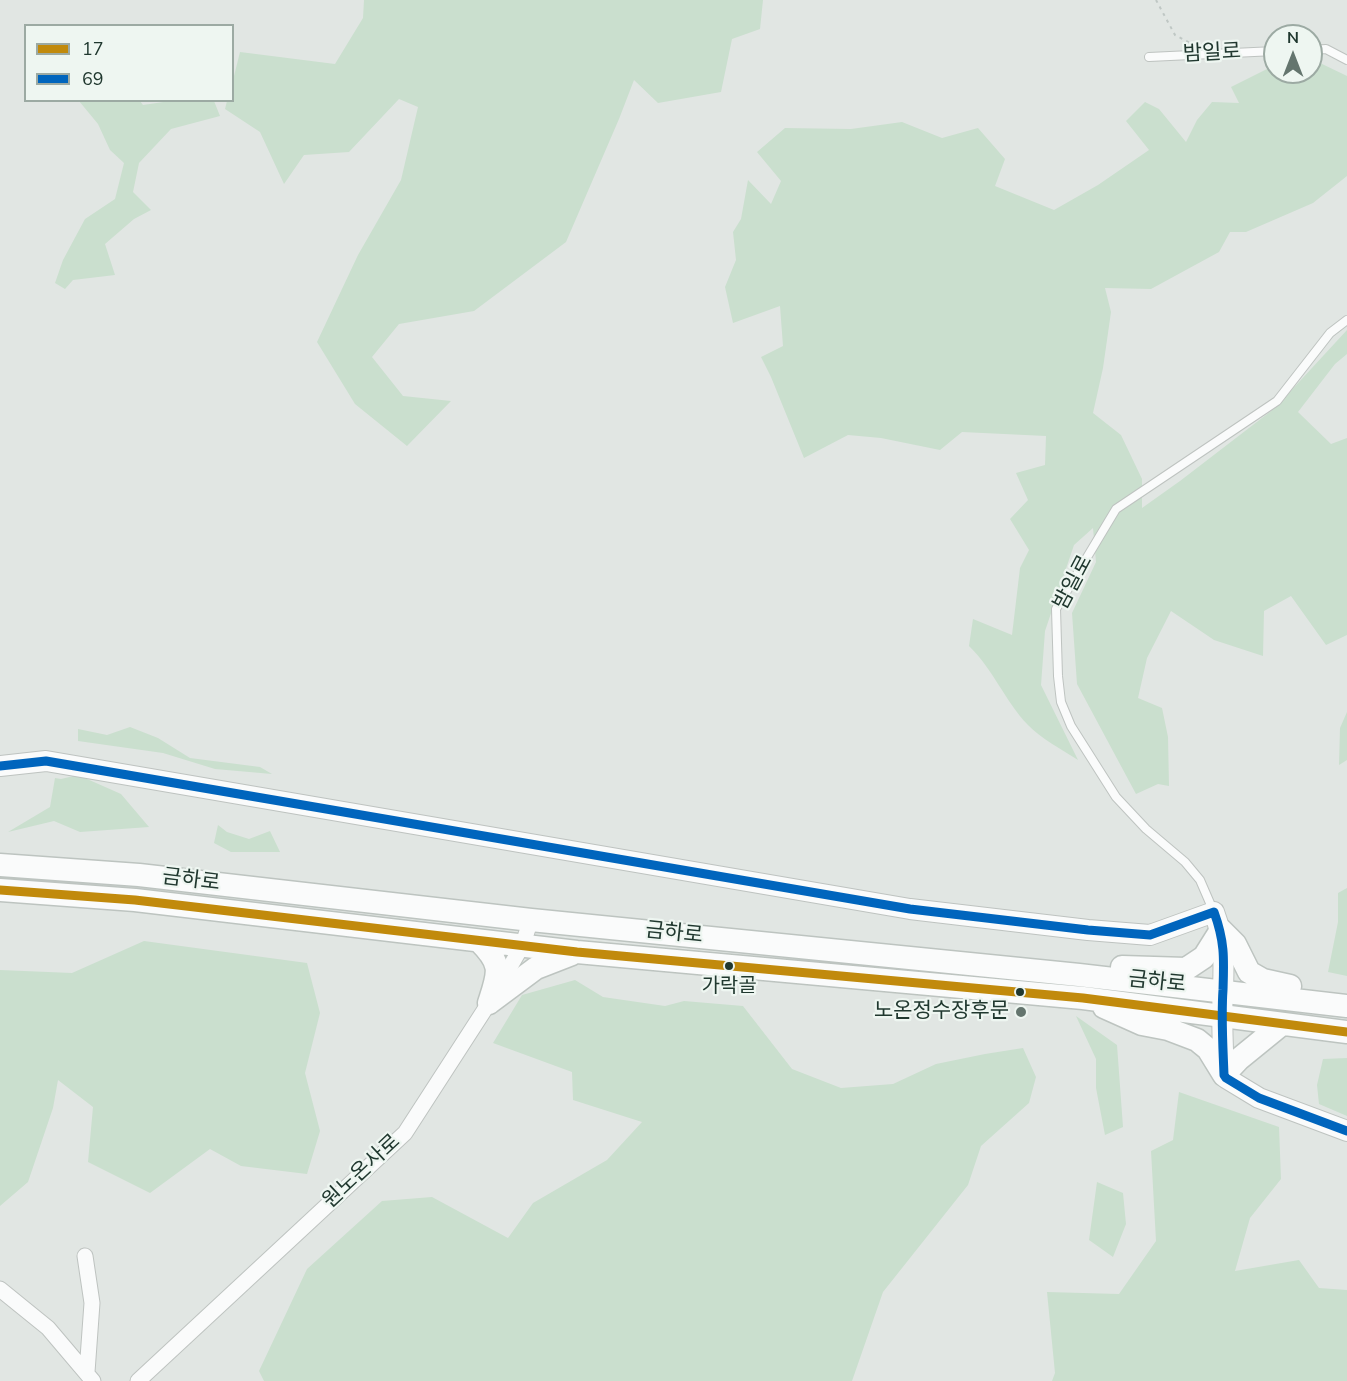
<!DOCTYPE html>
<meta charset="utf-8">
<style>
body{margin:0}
#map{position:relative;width:1347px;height:1381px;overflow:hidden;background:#e1e6e3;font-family:"Nunito Sans",sans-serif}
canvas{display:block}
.legend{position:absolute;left:24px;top:24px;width:210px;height:78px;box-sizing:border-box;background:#eef6f1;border:2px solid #9caaa3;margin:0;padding:8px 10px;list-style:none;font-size:18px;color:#20382f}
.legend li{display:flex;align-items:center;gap:12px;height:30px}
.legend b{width:30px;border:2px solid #9caaa3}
.north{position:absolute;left:1263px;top:24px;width:60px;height:60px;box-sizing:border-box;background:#eef6f1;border:2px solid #9caaa3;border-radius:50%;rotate:0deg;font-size:16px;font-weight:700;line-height:24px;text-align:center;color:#20382f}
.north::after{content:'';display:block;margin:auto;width:21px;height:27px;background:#64756e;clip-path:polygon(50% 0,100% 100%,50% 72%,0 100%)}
</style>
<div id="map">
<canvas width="1347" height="1381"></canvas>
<ul class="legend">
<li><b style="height:8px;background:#c18a0c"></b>17</li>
<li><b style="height:8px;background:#0065bd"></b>69</li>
</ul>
<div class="north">N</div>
</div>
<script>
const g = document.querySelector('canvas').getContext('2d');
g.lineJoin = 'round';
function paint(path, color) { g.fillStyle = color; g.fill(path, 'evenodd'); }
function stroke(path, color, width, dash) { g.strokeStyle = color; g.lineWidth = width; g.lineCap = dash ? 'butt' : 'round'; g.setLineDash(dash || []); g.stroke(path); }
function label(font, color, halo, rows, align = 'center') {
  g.font = font + ' "Nunito Sans","Noto Sans KR",sans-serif'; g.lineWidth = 4.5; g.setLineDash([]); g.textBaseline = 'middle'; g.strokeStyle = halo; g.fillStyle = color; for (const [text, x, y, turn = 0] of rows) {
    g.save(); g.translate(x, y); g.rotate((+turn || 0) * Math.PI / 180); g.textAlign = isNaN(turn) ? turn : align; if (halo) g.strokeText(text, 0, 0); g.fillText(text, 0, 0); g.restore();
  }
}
paint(new Path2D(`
 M364 0H763L760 29 732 39 721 92 658 103 634 80 619 119 566 242 474 311 399 324 372 357 403 396 451 401 407 446 355 404 317 342 358 255 401 180 418 107 399 99 349 152 304 155 284 184 260 132 225 109 227 101 232 100 233 80 240 52 335 64 363 18Z
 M1320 63 1347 76V176L1313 203 1246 232H1230L1219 252 1151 289 1105 288 1111 312 1103 368 1093 413 1121 435 1142 479V508L1180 481 1275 408 1347 330V354L1335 364 1298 412 1331 444 1347 438V635L1326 645 1291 596 1264 611 1263 656 1214 640 1171 611 1147 658 1138 698 1162 708 1168 737 1169 786 1158 784 1136 794 1077 684 1072 613 1096 562 1093 528 1074 545 1045 631 1041 685 1078 760C1063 750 1040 738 1028 725 1005 701 993 669 969 646L973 619 1012 635 1020 568 1029 550 1010 519 1028 500 1016 473 1045 465 1046 436 962 432 940 450 881 438 848 435 804 458 771 377 761 357 783 346 780 306 733 323 725 287 736 260 733 232 741 219 748 180 771 204 781 181 757 152 785 128 851 129 902 122 942 138 978 128 1005 159 995 186 1054 210 1098 185 1149 150 1126 121 1145 102 1159 109 1186 142 1197 120 1212 102 1239 103 1231 87 1267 69 1275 68V72H1311V64Z
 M79 101H140L143 105 170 101H214L220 116 171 129 139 163 133 192 151 210 134 219 105 244 115 275 73 280 65 289 55 283 63 260 85 219 115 199 124 163 110 150 98 124Z
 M1347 712V760L1339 765 1340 728Z
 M130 727 158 738 190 758 260 767 272 774 215 769 163 753 78 741V729L107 735Z
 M78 775 121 794 149 827 80 832 54 821 8 832 50 807 55 778 61 779Z
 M218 825 227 832 249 839 270 831 280 852H231L214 843Z
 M1347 888V976L1328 972 1338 922V893Z
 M144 941 307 963 320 1013 305 1073 320 1131 307 1174 241 1166 210 1149 150 1193 88 1162 93 1107 58 1080 53 1108 28 1182 0 1206V970L72 973Z
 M575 980 603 997 665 1006 684 1001 743 1006 792 1069 841 1088 893 1084 936 1064 985 1054 1023 1048 1036 1077 1029 1103 981 1146 968 1185 883 1292 852 1381H264L259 1371 307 1269 382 1201 432 1197 508 1238 533 1203 607 1160 642 1122 573 1100 572 1072 493 1043 522 995Z
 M1076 1016 1117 1045 1123 1127 1105 1135 1096 1088V1059Z
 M1347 1058V1116L1319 1104 1317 1085 1323 1059Z
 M1179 1092 1279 1127 1281 1179 1250 1218 1235 1271 1299 1260 1319 1288 1347 1290V1381H1052L1055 1373 1047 1292 1119 1294 1156 1241 1151 1151 1173 1140Z
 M1097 1182 1123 1193 1126 1224 1113 1257 1089 1240Z`), '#cadfce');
const service = new Path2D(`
 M1311 50 1326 49 1347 60
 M1149 57 1275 51
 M1213 910 1200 880 1185 862 1146 829 1116 797 1071 726 1061 702 1058 676 1056 609 1116 509 1277 401 1330 333 1347 320`);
const minor = new Path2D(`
 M85 1256 92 1303 87 1372
 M0 1289 48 1328 93 1381
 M138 1381 405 1133 489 1003 522 946 531 920`);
const tertiary = new Path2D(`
 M0 766 46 761 910 909 1088 930 1150 935 1214 912C1225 942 1224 959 1223 990 1221 1018 1223 1047 1224 1075L1226 1078 1259 1098 1347 1131`);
const secondary = new Path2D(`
 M0 865 139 875 531 920 1079 975 1347 1006
 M0 890 135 900 577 952 1083 998 1347 1032
 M479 941C503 965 499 972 489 1003
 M1122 967 1186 969 1204 957 1221 930 1235 944 1249 972 1263 980 1290 986
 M489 1003 536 968 572 954
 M1104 1007 1142 1024 1168 1029 1197 1040 1208 1049 1224 1075 1239 1059 1282 1024`);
stroke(service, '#bec3c0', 10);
stroke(minor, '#bec3c0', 17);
stroke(tertiary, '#bec3c0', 22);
stroke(secondary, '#bdc4c0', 25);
stroke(new Path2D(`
 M1156 0 1175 35 1190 43`), '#bfc7c4', 2, [3, 4.5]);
stroke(service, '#fafbfb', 8);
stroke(minor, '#fafbfb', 15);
stroke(tertiary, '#fafbfb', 20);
stroke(secondary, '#fafbfb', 22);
stroke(new Path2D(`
 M0 890 135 900 577 952 1083 998 1347 1032`), '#c18a0c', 9);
stroke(new Path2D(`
 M0 766 46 761 910 909 1088 930 1150 935 1214 912C1225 942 1224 959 1223 990 1221 1018 1223 1047 1224 1075L1226 1078 1259 1098 1347 1131`), '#0065bd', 9);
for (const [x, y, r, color] of [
 [729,966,5,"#20382f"],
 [1020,992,5,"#20382f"],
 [1021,1012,6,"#64756e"]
]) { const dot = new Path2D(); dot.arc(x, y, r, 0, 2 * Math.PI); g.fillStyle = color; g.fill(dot); stroke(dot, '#eef6f1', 2); }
label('20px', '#20382f', '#eef6f1', [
 ["가락골",729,987]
]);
label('21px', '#20382f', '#eef6f1', [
 ["밤일로",1212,54,-3],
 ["밤일로",1074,583,-62],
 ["금하로",191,881,7],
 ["금하로",674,934,6],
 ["금하로",1157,983,6],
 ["원노온사로",362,1172,-43]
]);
label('21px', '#20382f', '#eef6f1', [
 ["노온정수장후문",1009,1012]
], 'right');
</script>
